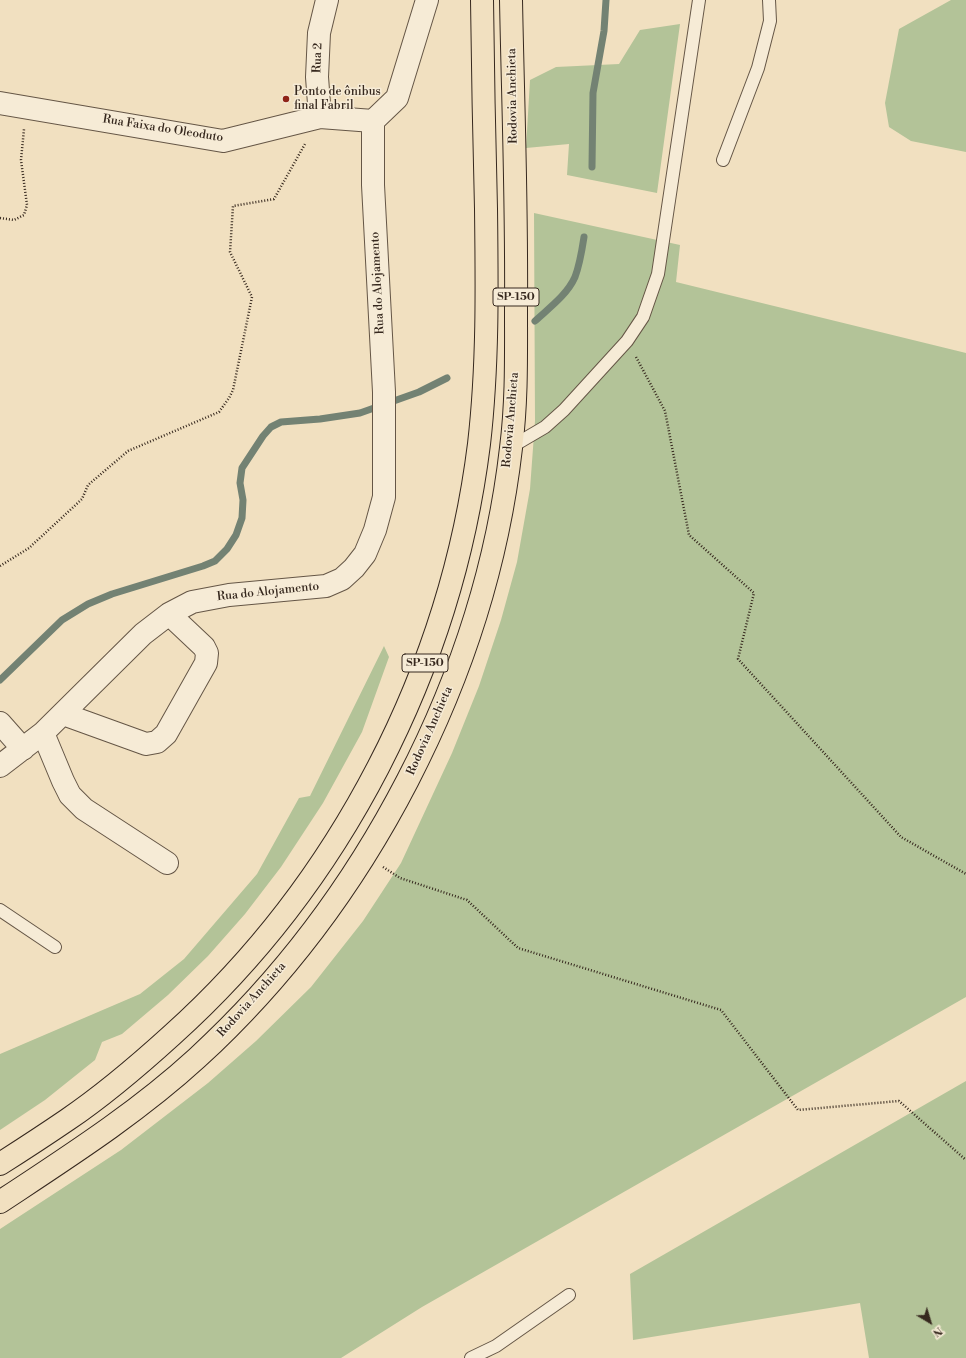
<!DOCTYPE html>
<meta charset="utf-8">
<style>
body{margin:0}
#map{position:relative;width:966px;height:1358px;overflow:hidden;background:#f1e0c0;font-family:"Libre Bodoni",serif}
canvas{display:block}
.north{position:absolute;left:910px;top:1302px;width:40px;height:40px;-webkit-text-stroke:3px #f6ebd6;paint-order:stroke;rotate:142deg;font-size:11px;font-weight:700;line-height:16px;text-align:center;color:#36281e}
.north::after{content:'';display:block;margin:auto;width:14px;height:18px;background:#36281e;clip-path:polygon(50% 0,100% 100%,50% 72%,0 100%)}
</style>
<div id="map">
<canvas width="966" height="1358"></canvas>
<div class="north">N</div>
</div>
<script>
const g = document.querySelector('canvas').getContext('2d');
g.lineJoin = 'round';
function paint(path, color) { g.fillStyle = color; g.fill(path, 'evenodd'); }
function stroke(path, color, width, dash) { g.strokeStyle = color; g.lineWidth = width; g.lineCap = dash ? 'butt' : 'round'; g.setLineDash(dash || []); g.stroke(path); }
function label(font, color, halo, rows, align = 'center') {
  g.font = font + ' "Libre Bodoni",serif'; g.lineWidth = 3; g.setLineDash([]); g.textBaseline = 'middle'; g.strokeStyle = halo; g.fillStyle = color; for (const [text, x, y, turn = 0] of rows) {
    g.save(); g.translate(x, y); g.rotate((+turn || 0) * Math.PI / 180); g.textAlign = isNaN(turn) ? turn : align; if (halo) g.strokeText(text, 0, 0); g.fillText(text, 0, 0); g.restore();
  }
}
paint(new Path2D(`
 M951 0H966V152L911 141 889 127 885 103 899 29Z
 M680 24 657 193 567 175 569 144 526 148 530 80 556 67 619 64 640 30Z
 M534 213 680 245 676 282 966 353V997L422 1307 341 1358H0V1229L121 1150 208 1083 256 1041 311 987 363 921 401 863 452 753 479 686 501 620 517 562 530 489 535 421Z
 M384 646 389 657 362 732 323 803 281 867 245 914 208 956 168 995 122 1034 102 1042 95 1060 45 1100 0 1130V1054L140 994 184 959 257 874 299 798 310 796Z
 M966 1081V1358H869L860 1303 633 1340 630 1274Z`), '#b3c398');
stroke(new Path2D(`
 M592 167 593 93 604 31 606 0
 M535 321C549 308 567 295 575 277 580 264 582 250 584 237
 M0 680 62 620 88 604 112 594 203 566 215 561 227 549 236 535 242 518 243 500 240 483 242 468 263 436 271 427 281 422 320 419 360 413 419 392 447 378`), '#738273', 7);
const service = new Path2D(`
 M723 160 758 68 770 21 769 0
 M511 447 545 427 564 410 627 341 643 317 658 274 699 0
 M0 910 55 947
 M471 1358 496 1346 569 1295`);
const minor = new Path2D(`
 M0 103 223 141 320 117 373 121
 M320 117 317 77 319 33 327 0
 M373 121 397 98 427 0
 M63 714 146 744 157 742 166 734 206 663 207 653 204 647 169 614
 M0 723 23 749
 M43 733 63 781 70 795 84 809 167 863
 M0 766 43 733 143 634 169 614 192 602 229 595 326 586 342 579 354 568 365 554 375 530 384 497V392L373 185V121`);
const motorway = new Path2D(`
 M0 1164C22 1150 45 1135 67 1120 104 1095 139 1065 172 1035 341 883 451 669 479 444 488 366 487 287 486 209 484 139 483 70 482 0
 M0 1202C68 1157 137 1113 197 1058 366 903 485 676 511 448 517 401 516 354 516 308 517 205 513 103 511 0`);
stroke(service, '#655646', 14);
stroke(minor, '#655646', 24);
stroke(motorway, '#36281e', 24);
stroke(new Path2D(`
 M0 218 14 220 24 215 27 205 21 160 24 129
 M636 357 665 411 689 535 754 593 738 659 901 837 966 874
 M0 566 29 548 82 499 88 485 128 451 219 412 229 398 233 390 252 297 230 252 233 206 274 199 305 144
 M383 867 400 878 467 900 518 948 721 1010 798 1110 899 1101 966 1160`), '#36281e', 2.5, [1, 2]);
stroke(service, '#f6ebd6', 12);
stroke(minor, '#f6ebd6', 22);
stroke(motorway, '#f1e0c0', 22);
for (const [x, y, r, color] of [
 [286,99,4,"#8f2418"]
]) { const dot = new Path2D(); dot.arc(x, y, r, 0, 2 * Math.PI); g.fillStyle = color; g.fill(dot); stroke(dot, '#f6ebd6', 1.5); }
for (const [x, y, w] of [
 [516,297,46],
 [425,663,46]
]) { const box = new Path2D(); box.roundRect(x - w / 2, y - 9, w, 18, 3); g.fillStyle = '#f6ebd6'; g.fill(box); stroke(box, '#36281e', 1); }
label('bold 11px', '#36281e', null, [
 ["SP-150",516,297],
 ["SP-150",425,663]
]);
label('12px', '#36281e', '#f6ebd6', [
 ["Rua 2",318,58,-88],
 ["Rodovia Anchieta",513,96,-91],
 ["Rua Faixa do Oleoduto",163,129,9],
 ["Rua do Alojamento",378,283,-93],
 ["Rodovia Anchieta",511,420,-85],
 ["Rua do Alojamento",268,592,-6],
 ["Rodovia Anchieta",430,731,-66],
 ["Rodovia Anchieta",252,1000,-48]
]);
label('12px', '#36281e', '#f6ebd6', [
 ["Ponto de ônibus",294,92],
 ["final Fabril",294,106]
], 'left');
</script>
